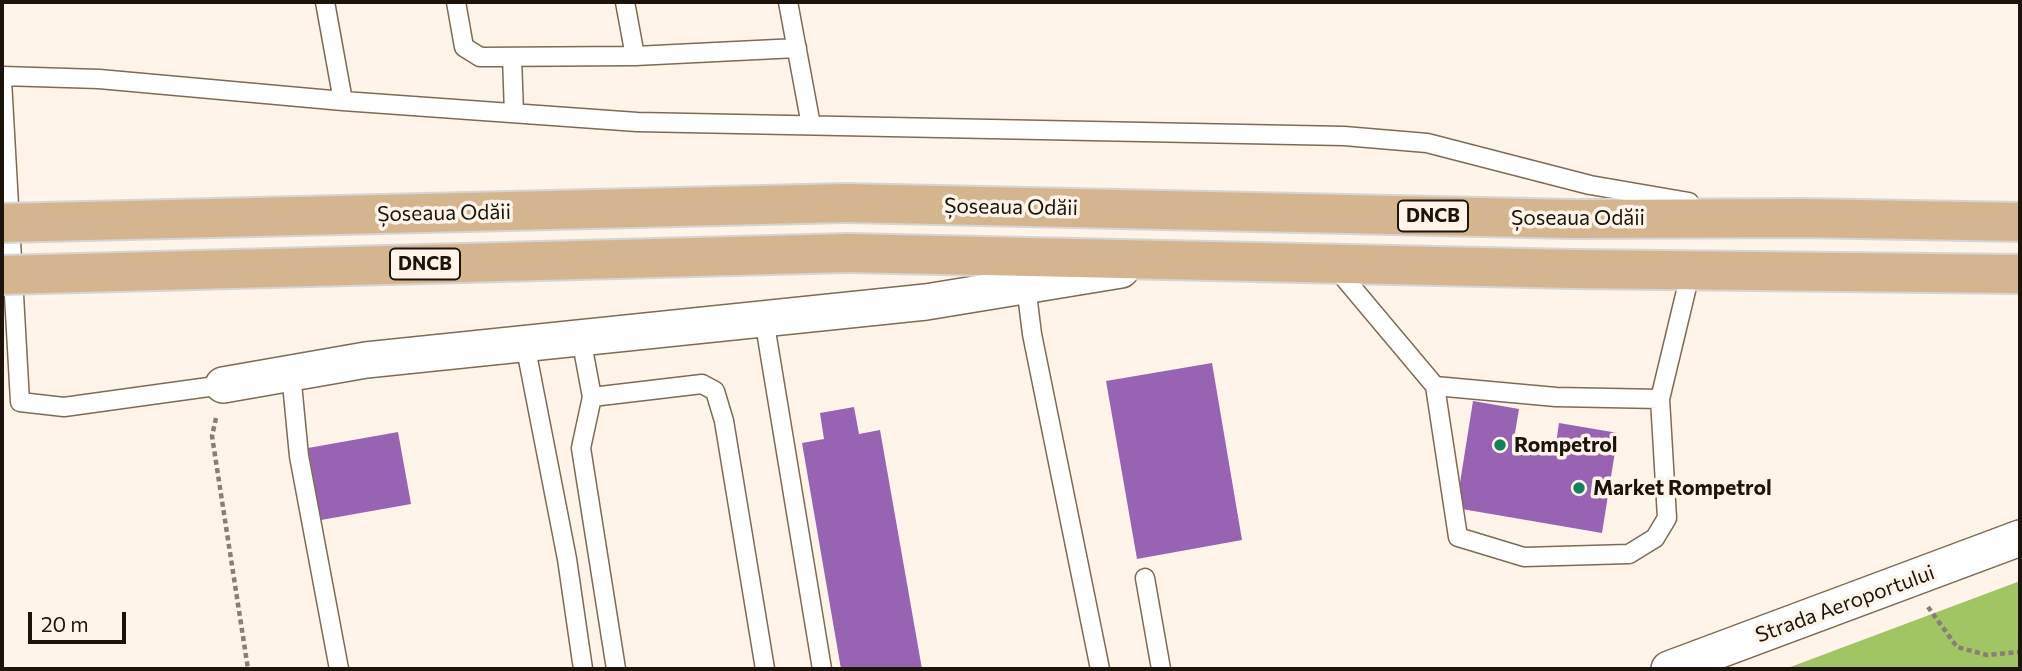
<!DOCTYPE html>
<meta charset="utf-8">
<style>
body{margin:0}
#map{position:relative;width:2022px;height:671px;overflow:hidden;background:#fef4ea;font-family:Commissioner,sans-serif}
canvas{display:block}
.frame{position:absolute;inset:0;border:4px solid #1c140a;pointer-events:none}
.scale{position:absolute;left:28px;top:612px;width:98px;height:32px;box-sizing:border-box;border:4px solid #1c140a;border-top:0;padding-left:9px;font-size:21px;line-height:24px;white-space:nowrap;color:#1c140a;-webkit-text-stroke:5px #fef4ea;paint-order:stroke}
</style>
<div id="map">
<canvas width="2022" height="671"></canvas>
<div class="frame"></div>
<div class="scale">20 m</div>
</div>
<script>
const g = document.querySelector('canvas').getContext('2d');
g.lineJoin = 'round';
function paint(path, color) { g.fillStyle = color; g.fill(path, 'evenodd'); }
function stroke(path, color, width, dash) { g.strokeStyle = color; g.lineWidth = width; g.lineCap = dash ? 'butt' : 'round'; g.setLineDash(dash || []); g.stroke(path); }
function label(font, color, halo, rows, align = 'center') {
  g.font = font + ' Commissioner,sans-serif'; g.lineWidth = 7; g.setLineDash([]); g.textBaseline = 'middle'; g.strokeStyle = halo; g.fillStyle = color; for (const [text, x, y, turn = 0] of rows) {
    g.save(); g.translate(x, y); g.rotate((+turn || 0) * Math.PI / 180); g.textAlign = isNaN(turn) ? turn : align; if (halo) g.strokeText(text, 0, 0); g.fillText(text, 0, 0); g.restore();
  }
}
paint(new Path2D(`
 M2020 581V669H1785Z`), '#a1c465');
paint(new Path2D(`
 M1212 363 1242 540 1137 559 1106 381Z
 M1473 401 1519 409 1513 445 1555 451 1559 423 1618 433 1602 533 1456 508Z
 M854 407 859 434 880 430 922 669H841L802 443 824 439 820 413Z
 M398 432 411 504 321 520 308 448Z`), '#9863b2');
const service = new Path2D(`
 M325 2 343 101
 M456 2 464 47 480 57 635 56 797 48
 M625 2 635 56
 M788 2 811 125
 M512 57 514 113
 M2 76 99 79 343 101 637 122 1344 136 1427 143 1590 185 1689 202
 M2 80 20 402 64 407 223 385
 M1335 267 1435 386 1556 397 1660 399 1691 270
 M1026 286 1032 334 1100 669
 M764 319 822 669
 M581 338 592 397 581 448 616 669
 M525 344 567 559 583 669
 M291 373 299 456 339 669
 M1435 386 1458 537 1524 557 1629 554 1655 538 1667 518 1660 399
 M592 397 702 384 715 391 724 421 765 669
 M1145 578 1161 669`);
const minor = new Path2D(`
 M223 385 366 360 926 302 1121 270
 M1669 669 2020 538`);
const primary = new Path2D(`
 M846 203 1573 219 1804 218 2020 222
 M848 253 1574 269 2020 274`);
stroke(service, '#7f6a52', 21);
stroke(minor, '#7f6a52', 38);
stroke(primary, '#d6d5d3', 42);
stroke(new Path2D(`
 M216 418 212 436 248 669
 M1928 607 1957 647 1987 655 2020 652`), '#877e74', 4.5, [5, 3.5]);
stroke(service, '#fff', 18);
stroke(minor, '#fff', 35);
stroke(primary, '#d5b590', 38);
const primaryBridge = new Path2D(`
 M2 223 846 203
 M2 275 848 253`);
stroke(primaryBridge, '#d6d5d3', 42, []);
stroke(primaryBridge, '#d5b590', 38);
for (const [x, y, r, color] of [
 [1500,445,7,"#13815e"],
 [1579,488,7,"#13815e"]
]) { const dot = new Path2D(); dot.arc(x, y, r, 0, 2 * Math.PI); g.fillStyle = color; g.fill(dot); stroke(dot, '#fef4ea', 2.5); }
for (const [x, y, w] of [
 [1433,216,70],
 [425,264,70]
]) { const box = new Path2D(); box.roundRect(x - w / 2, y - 15.5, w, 31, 5); g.fillStyle = '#fef4ea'; g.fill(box); stroke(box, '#1c140a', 2); }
label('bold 19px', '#1c140a', null, [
 ["DNCB",1433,216],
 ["DNCB",425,264]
]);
label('21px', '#1c140a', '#fef4ea', [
 ["Șoseaua Odăii",1011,207,1],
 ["Șoseaua Odăii",444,213,-1],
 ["Șoseaua Odăii",1578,218],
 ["Strada Aeroportului",1845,604,-20]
]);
label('bold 21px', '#1c140a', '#fef4ea', [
 ["Rompetrol",1514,445],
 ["Market Rompetrol",1593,488]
], 'left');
</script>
